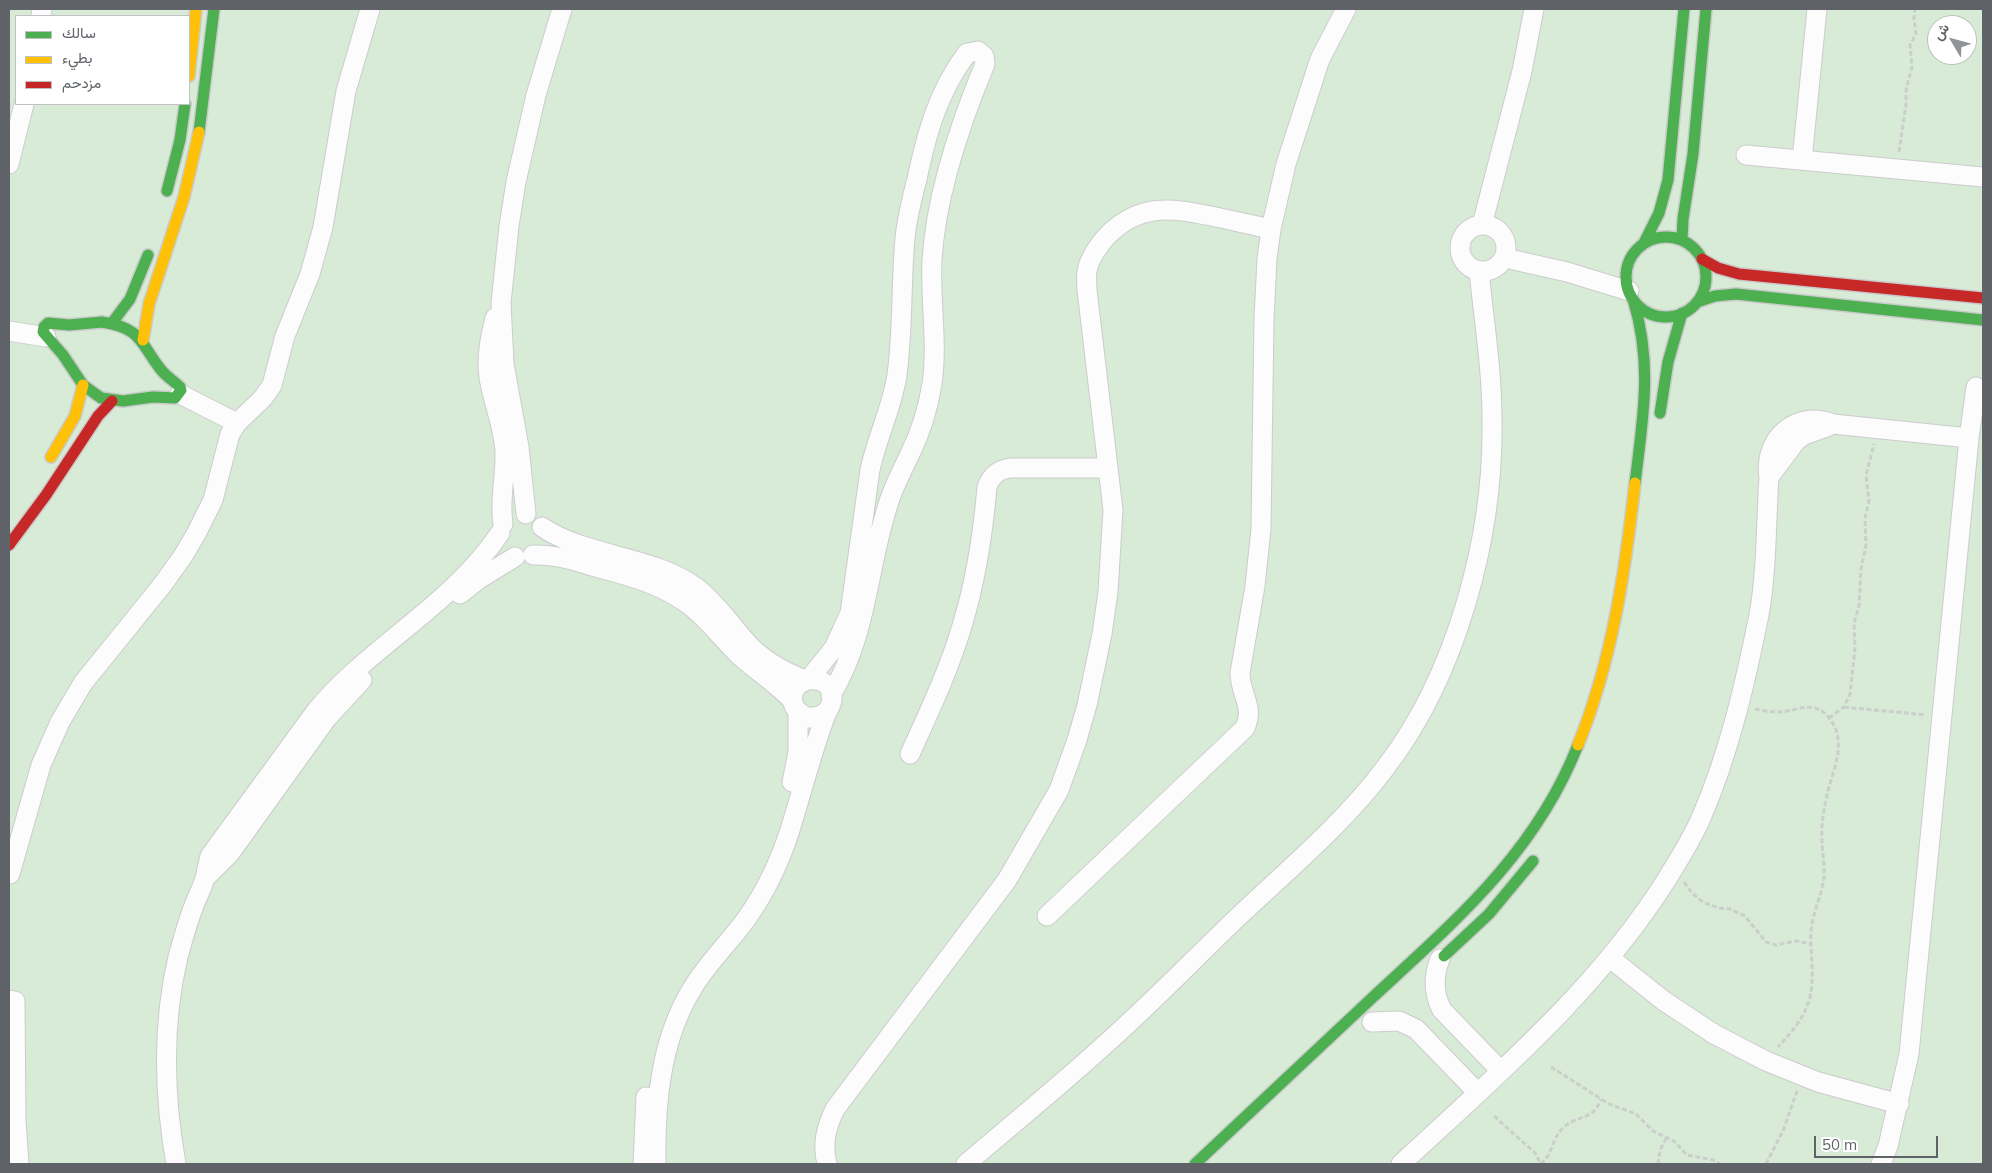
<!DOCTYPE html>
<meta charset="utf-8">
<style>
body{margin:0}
#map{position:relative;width:1992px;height:1173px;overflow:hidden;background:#efeeea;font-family:Mulish,Vazirmatn,sans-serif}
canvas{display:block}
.frame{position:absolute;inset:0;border:10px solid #5f6368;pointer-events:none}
.legend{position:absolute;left:15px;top:15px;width:175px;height:90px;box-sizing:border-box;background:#fff;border:1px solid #bfc1c3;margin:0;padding:6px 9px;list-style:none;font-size:15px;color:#5f6368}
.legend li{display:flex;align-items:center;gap:10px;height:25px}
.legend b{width:25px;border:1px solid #bfc1c3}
.north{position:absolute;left:1927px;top:15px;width:50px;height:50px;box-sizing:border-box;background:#fff;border:1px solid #bfc1c3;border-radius:50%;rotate:307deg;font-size:14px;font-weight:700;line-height:20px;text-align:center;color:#5f6368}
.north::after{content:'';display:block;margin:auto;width:18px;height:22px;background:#919496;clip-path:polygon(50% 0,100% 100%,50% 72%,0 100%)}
.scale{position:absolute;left:1814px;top:1136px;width:124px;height:22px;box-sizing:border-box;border:2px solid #5f6368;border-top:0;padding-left:6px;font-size:15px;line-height:18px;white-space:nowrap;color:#5f6368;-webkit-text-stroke:4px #fff;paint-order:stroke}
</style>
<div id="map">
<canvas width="1992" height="1173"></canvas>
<div class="frame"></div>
<ul class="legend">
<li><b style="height:6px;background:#4caf50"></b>سالك</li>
<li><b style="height:6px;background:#ffc107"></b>بطيء</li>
<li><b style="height:6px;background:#c62828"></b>مزدحم</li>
</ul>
<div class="north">ش</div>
<div class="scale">50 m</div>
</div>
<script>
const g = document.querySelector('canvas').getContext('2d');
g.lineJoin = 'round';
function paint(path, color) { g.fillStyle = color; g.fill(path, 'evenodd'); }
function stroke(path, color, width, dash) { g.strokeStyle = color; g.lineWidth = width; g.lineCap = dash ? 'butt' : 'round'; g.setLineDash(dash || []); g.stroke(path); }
paint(new Path2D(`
 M9 9H1983V1164H9ZM16 16H189V104H16ZM1937 25H1967V55H1937Z`), '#d8ebd6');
const street = new Path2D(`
 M41 16 42 9
 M1746 155 1983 177
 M1802 160 1817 9
 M9 164 24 104
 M1460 248a23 23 0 1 1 46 0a23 23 0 1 1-46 0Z
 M1482 225 1522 71 1534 9
 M1505 258 1567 272 1629 291
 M495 318C491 333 488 348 488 364 488 392 503 420 505 451 506 475 499 500 503 524
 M9 331 46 337
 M180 394 237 423
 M1769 477 1796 441 1804 435 1829 426
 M526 514 519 447 504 364 501 303 509 226 516 182 536 95 562 9
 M542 527C586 557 652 555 697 588 717 604 731 625 748 644 764 661 784 672 805 680
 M533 555C555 554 575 561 596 567 630 576 665 585 693 608 711 623 724 641 741 657 758 672 777 684 793 701
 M460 594 479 579 515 557
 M809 679 834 648 850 613 870 470C877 437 892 408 897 375 903 330 901 284 905 238 907 218 912 198 917 179 927 132 938 92 967 53L978 51 984 56 985 64C960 124 936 195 932 260 930 302 938 343 932 384 928 409 920 434 909 456 901 473 892 489 887 508 867 572 867 635 831 695
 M910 754C929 712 949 670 962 626 976 580 983 534 987 487 991 475 998 470 1010 468H1107
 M792 782 798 752V711
 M10 874 41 765 60 722 83 683 163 584 183 556 196 534 213 500 230 434 237 423 263 398 272 385 285 336 310 274 323 227 346 91 370 9
 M205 878 230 853 327 718 362 680
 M1047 916 1245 728C1255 706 1240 695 1240 673L1255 586 1261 529 1264 319 1267 259 1271 229 1286 164 1320 59 1346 9
 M1610 958 1664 1001 1714 1034 1766 1061 1818 1082 1899 1104
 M1440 959C1433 977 1433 993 1442 1010L1501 1071
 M9 1000 15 1001 16 1121 19 1164
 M1372 1022 1399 1021 1416 1029 1478 1093
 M176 1164C164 1096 162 1025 178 957 183 939 188 920 195 903 198 895 203 886 205 878 207 870 208 864 210 856L316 711C371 645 452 605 500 533
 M643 1164 646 1097
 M656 1164C655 1105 660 1041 692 989 707 963 730 942 747 918 766 891 780 861 790 830 802 791 812 752 826 714 828 710 831 706 832 700 835 671 787 674 793 703 795 711 802 715 809 718L822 715 827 711
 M827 1164C822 1144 826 1128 835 1109L1007 880 1059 790 1077 740 1087 705 1102 634 1108 592 1113 510 1087 290C1087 284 1086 277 1087 271 1089 259 1100 243 1108 235 1140 203 1171 208 1211 216 1231 220 1251 225 1271 229
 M966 1164C1010 1126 1056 1089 1100 1049 1148 1007 1193 960 1239 916 1289 869 1345 822 1386 767 1457 674 1494 536 1492 420 1492 370 1484 321 1479 271
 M1401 1164C1496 1076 1597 990 1667 879 1679 859 1692 839 1701 818 1729 754 1745 684 1759 615 1767 570 1766 522 1769 477 1763 439 1796 409 1833 424L1969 438
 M1881 1164 1888 1146 1909 1054 1969 438 1976 387`);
const fast = new Path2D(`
 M199 132 214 9
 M167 191 180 140 185 104
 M1626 277a40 40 0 1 1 80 0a40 40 0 1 1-80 0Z
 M1682 240 1683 219 1693 154 1706 9
 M1644 243 1659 213 1668 180 1684 9
 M1633 299C1653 364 1643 417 1635 483
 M1697 302 1715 296 1736 294 1983 320
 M102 322C143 328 140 344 162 371 167 377 174 381 180 387L181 390 175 398 153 397 123 401 101 398 83 385 63 355 43 332 44 327 48 323 69 325Z
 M112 323 130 299 148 255
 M1660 413 1668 362 1682 313
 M1444 956 1489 914 1533 861
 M1195 1164C1254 1109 1313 1054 1372 998 1455 921 1535 854 1578 745`);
const slow = new Path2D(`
 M189 76 196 9
 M143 340 149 304 184 197 199 132
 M51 457 75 416 83 385
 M1578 745C1612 661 1625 573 1635 483`);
const jam = new Path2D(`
 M1702 259 1718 268 1739 274 1983 298
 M9 545 46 495 98 416 112 401`);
stroke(street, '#cbcccc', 21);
stroke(fast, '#cacacb', 14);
stroke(slow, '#cacacb', 14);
stroke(jam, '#cacacb', 14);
stroke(new Path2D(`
 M1899 152 1906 104V90L1912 67 1910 45 1916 34 1914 19 1915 9
 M1844 707 1926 715
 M1755 709C1763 711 1773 712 1781 712 1800 710 1815 699 1830 719 1847 742 1834 767 1828 791 1824 807 1821 824 1822 840 1822 852 1825 865 1824 877 1822 896 1812 913 1811 933 1810 954 1815 976 1810 997 1805 1017 1792 1032 1778 1047
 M1829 718 1844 707 1850 694 1855 648 1854 623 1859 606 1861 569 1866 545 1865 518 1869 500 1866 475 1874 444
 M1684 882 1692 893 1703 902 1718 908 1730 909 1745 916 1766 942 1776 945 1796 941 1811 944
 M1551 1067 1609 1104 1636 1114 1653 1131 1674 1141 1687 1155 1713 1160 1720 1164
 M1494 1116 1535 1153 1541 1164
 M1541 1164C1553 1154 1552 1137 1564 1127 1579 1114 1593 1121 1601 1099
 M1658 1164 1660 1150 1667 1137
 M1766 1164 1783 1131 1797 1091`), '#cacfcc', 3, [5, 2.5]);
stroke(street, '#fdfcfc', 19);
stroke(fast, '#4caf50', 11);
stroke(slow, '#ffc107', 11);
stroke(jam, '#c62828', 11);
</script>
